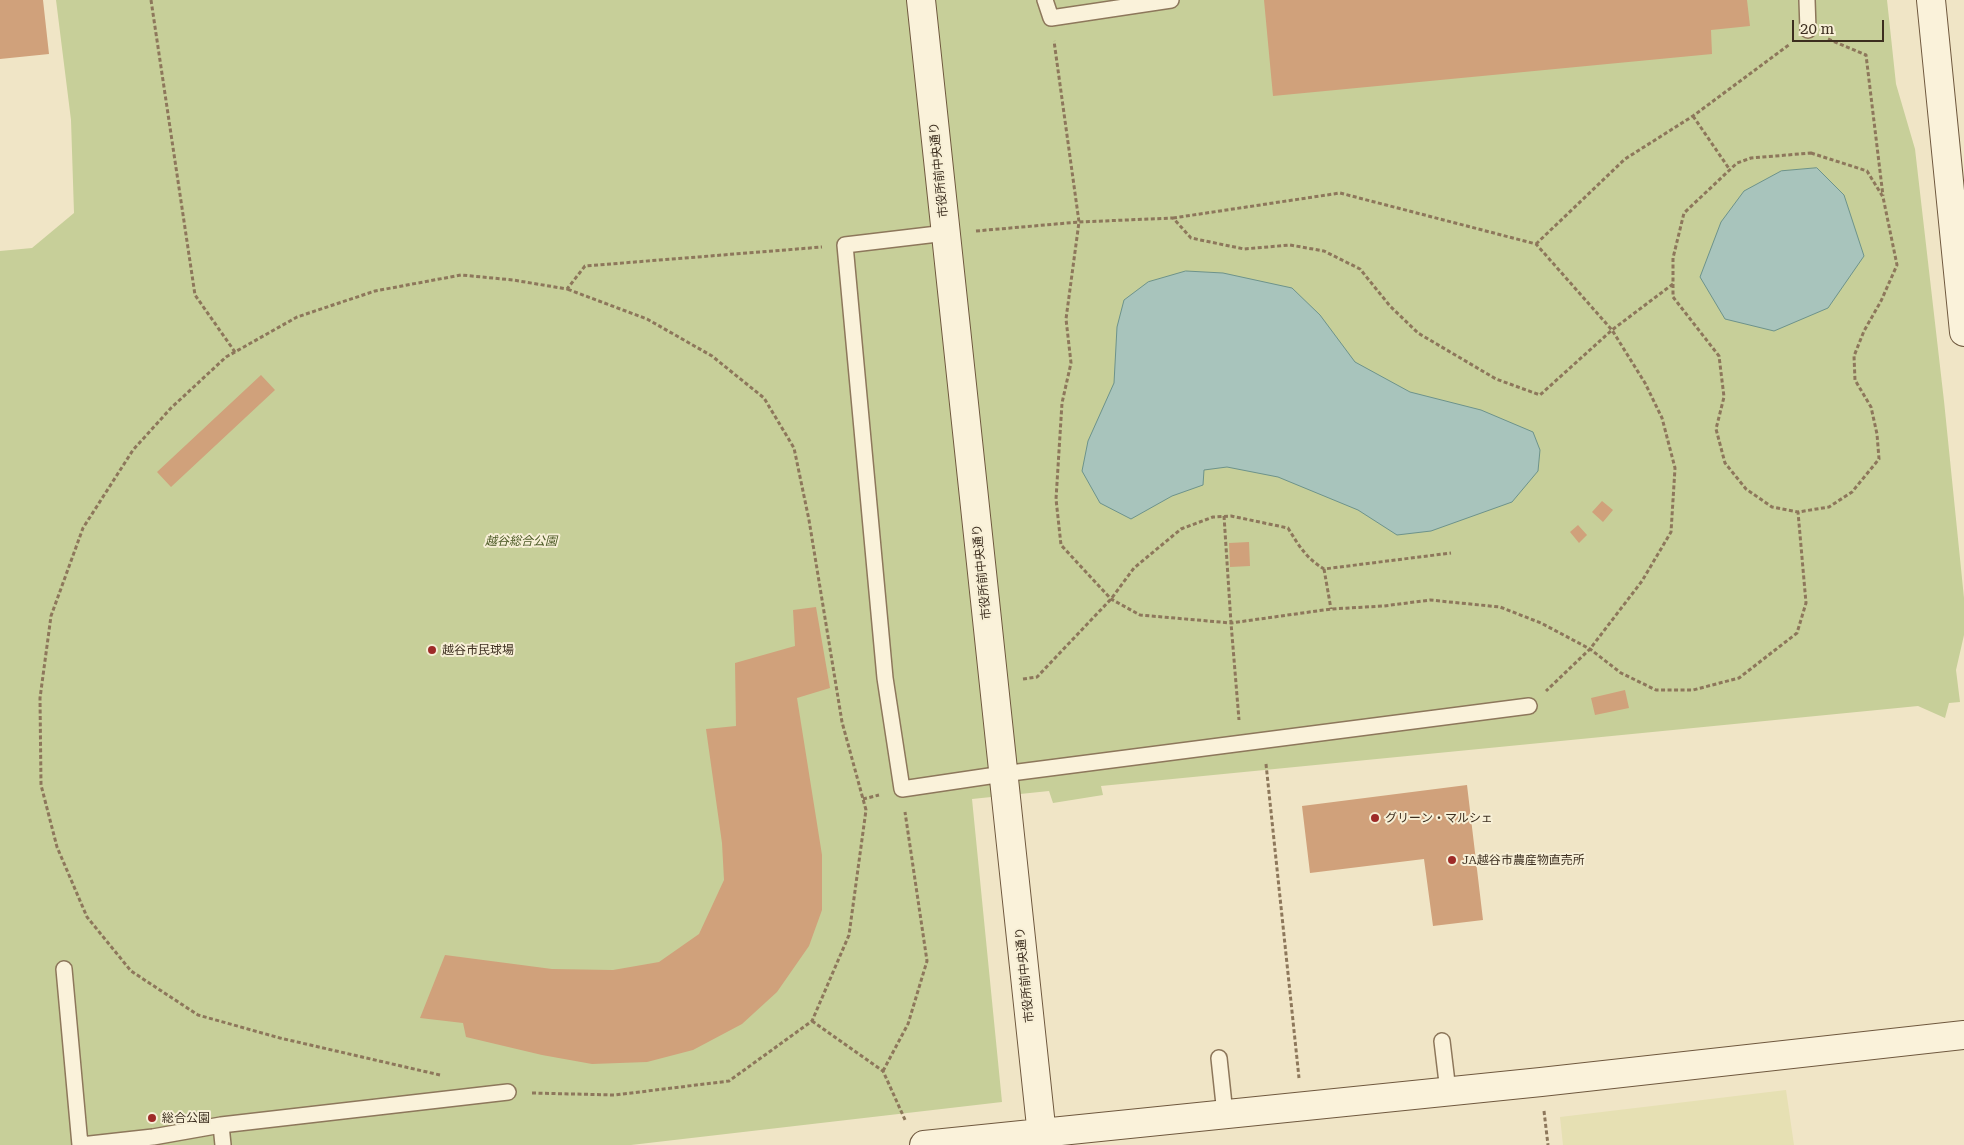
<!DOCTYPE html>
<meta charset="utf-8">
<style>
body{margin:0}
#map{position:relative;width:1964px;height:1145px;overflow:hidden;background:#f0e5c6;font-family:"Roboto Serif",serif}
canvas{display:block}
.scale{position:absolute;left:1792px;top:20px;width:92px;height:22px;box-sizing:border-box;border:2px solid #3c2e1f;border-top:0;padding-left:6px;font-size:15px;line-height:18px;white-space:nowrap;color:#3c2e1f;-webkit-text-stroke:4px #f7efd6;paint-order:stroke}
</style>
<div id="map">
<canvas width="1964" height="1145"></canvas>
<div class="scale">20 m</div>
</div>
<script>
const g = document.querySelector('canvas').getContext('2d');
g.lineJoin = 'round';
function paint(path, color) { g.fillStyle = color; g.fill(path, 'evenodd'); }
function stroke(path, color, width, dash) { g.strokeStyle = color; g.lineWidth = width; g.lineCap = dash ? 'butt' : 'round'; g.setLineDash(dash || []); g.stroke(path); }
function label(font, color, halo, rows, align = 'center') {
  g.font = font + ' "Roboto Serif","Noto Sans JP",serif'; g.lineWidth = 4; g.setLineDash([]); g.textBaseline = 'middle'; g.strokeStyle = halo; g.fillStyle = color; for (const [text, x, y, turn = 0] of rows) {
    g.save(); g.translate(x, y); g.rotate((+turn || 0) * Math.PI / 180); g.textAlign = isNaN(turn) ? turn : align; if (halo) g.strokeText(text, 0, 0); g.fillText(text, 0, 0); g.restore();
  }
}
paint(new Path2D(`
 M1786 1090 1794 1145H1563L1560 1117Z`), '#e6e0b3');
paint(new Path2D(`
 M56 0H1887L1896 84 1915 149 1944 401 1964 598V635L1956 670 1960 702 1949 703 1945 718 1918 706 1101 786 1103 795 1053 803 1049 791 972 799 1002 1102 631 1145H0V251L32 248 74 213 71 120Z`), '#c7cf99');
const water = new Path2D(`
 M1817 168 1844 195 1864 256 1828 308 1774 331 1725 319 1700 277 1721 222 1744 191 1781 171Z
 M1186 271 1223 273 1292 288 1320 315 1355 362 1410 392 1481 410 1533 432 1540 450 1538 471 1512 502 1431 531 1397 535 1358 510 1278 477 1227 467 1204 470 1203 485 1172 496 1131 519 1100 503 1082 471 1088 441 1114 383 1117 327 1124 300 1148 282Z`);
paint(water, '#a8c4bc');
stroke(water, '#6d938b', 1);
paint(new Path2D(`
 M0 0H43L49 54 0 59Z
 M1264 0H1747L1750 26 1711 30 1712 54 1273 96Z
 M261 375 275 390 171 487 157 472Z
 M1602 501 1613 510 1603 522 1592 512Z
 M1578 525 1587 535 1579 543 1570 532Z
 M1249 542 1250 566 1230 567 1229 543Z
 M816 607 830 688 797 698 822 855V910L809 946 777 992 742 1024 693 1050 647 1062 592 1064 542 1055 466 1037 463 1023 420 1018 445 955 552 969 613 970 659 962 699 934 724 880 722 843 706 729 736 726 735 663 795 646 793 610Z
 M1625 690 1629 708 1595 715 1591 698Z
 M1467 785 1483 920 1433 926 1424 859 1310 873 1302 806Z`), '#d0a17b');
const lane = new Path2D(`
 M1045 0 1051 18 1171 0
 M1807 0 1808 30
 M946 233 845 245 885 678 902 789 1003 774 1529 706
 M64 969 80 1145
 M1442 1041 1448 1091
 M1219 1058 1225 1114
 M221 1125 508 1092
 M81 1145 153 1137 221 1125 223 1145`);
const secondary = new Path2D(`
 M921 0 1043 1145
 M1931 0 1964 332
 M924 1145 1541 1082 1964 1035`);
stroke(lane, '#8d775b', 18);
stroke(secondary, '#6f583e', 30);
stroke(new Path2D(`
 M151 0 195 295 235 352
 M1828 39 1866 55 1883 196
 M1693 116 1730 170
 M1811 153 1867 171 1883 197 1897 265 1881 301 1864 331 1854 356 1855 380 1871 407 1877 434 1879 459 1852 492 1829 507 1798 512 1772 507 1746 489 1725 463 1716 429 1724 397 1719 356 1673 297V258L1684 213 1737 163 1751 158Z
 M1173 218 1340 193 1536 244 1612 330 1645 383 1662 418 1675 468 1671 532 1642 581 1590 649 1546 691
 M976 231 1079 222 1054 41
 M1536 244 1625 159 1693 116 1790 44
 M1673 284 1612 330 1540 395 1496 379 1418 333 1390 306 1360 269 1324 251 1290 245 1244 249 1191 238 1173 218 1079 222 1066 319 1071 363 1062 403 1056 499 1061 545 1111 599 1140 615 1231 623 1331 609 1384 606 1430 600 1500 607 1541 623 1590 649 1621 673 1656 690H1693L1739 678 1797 633 1806 603 1798 512
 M1224 516 1231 623 1239 720
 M1324 569 1331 609
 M1023 679 1037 677 1111 599 1134 568 1181 529 1213 517 1231 516 1288 528C1299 546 1306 558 1324 569L1451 553
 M1266 764 1299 1078
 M863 799 879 795
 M812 1021 883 1071 906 1122
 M883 1071 908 1024 927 961 905 812
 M440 1075 280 1038 198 1015 131 971 87 917 57 847 41 785 40 698 51 616 83 528 133 450 171 408 226 357 297 317 375 291 461 275 513 280 567 289 585 266 822 247
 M532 1093 615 1095 729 1081 812 1021 849 935 866 810 842 722 809 520 794 448 764 398 712 356 647 319 567 289
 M1544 1111 1548 1145`), '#8d775b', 3, [4, 2.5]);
stroke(lane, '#faf2da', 15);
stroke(secondary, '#faf2da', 28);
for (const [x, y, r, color] of [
 [432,650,5,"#9e2b28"],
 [1375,818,5,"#9e2b28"],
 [1452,860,5,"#9e2b28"],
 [152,1118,5,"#9e2b28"]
]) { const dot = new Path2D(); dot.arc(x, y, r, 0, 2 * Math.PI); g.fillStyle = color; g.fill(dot); stroke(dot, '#f7efd6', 2); }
label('12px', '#3c2e1f', '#f7efd6', [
 ["市役所前中央通り",939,170,-96],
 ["市役所前中央通り",982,572,-96],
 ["市役所前中央通り",1025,975,-96]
]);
label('italic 12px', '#4b5925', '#f7efd6', [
 ["越谷総合公園",521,541]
]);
label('12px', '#3c2e1f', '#f7efd6', [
 ["越谷市民球場",442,650],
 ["グリーン・マルシェ",1385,818],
 ["JA越谷市農産物直売所",1462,860],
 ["総合公園",162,1118]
], 'left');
</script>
